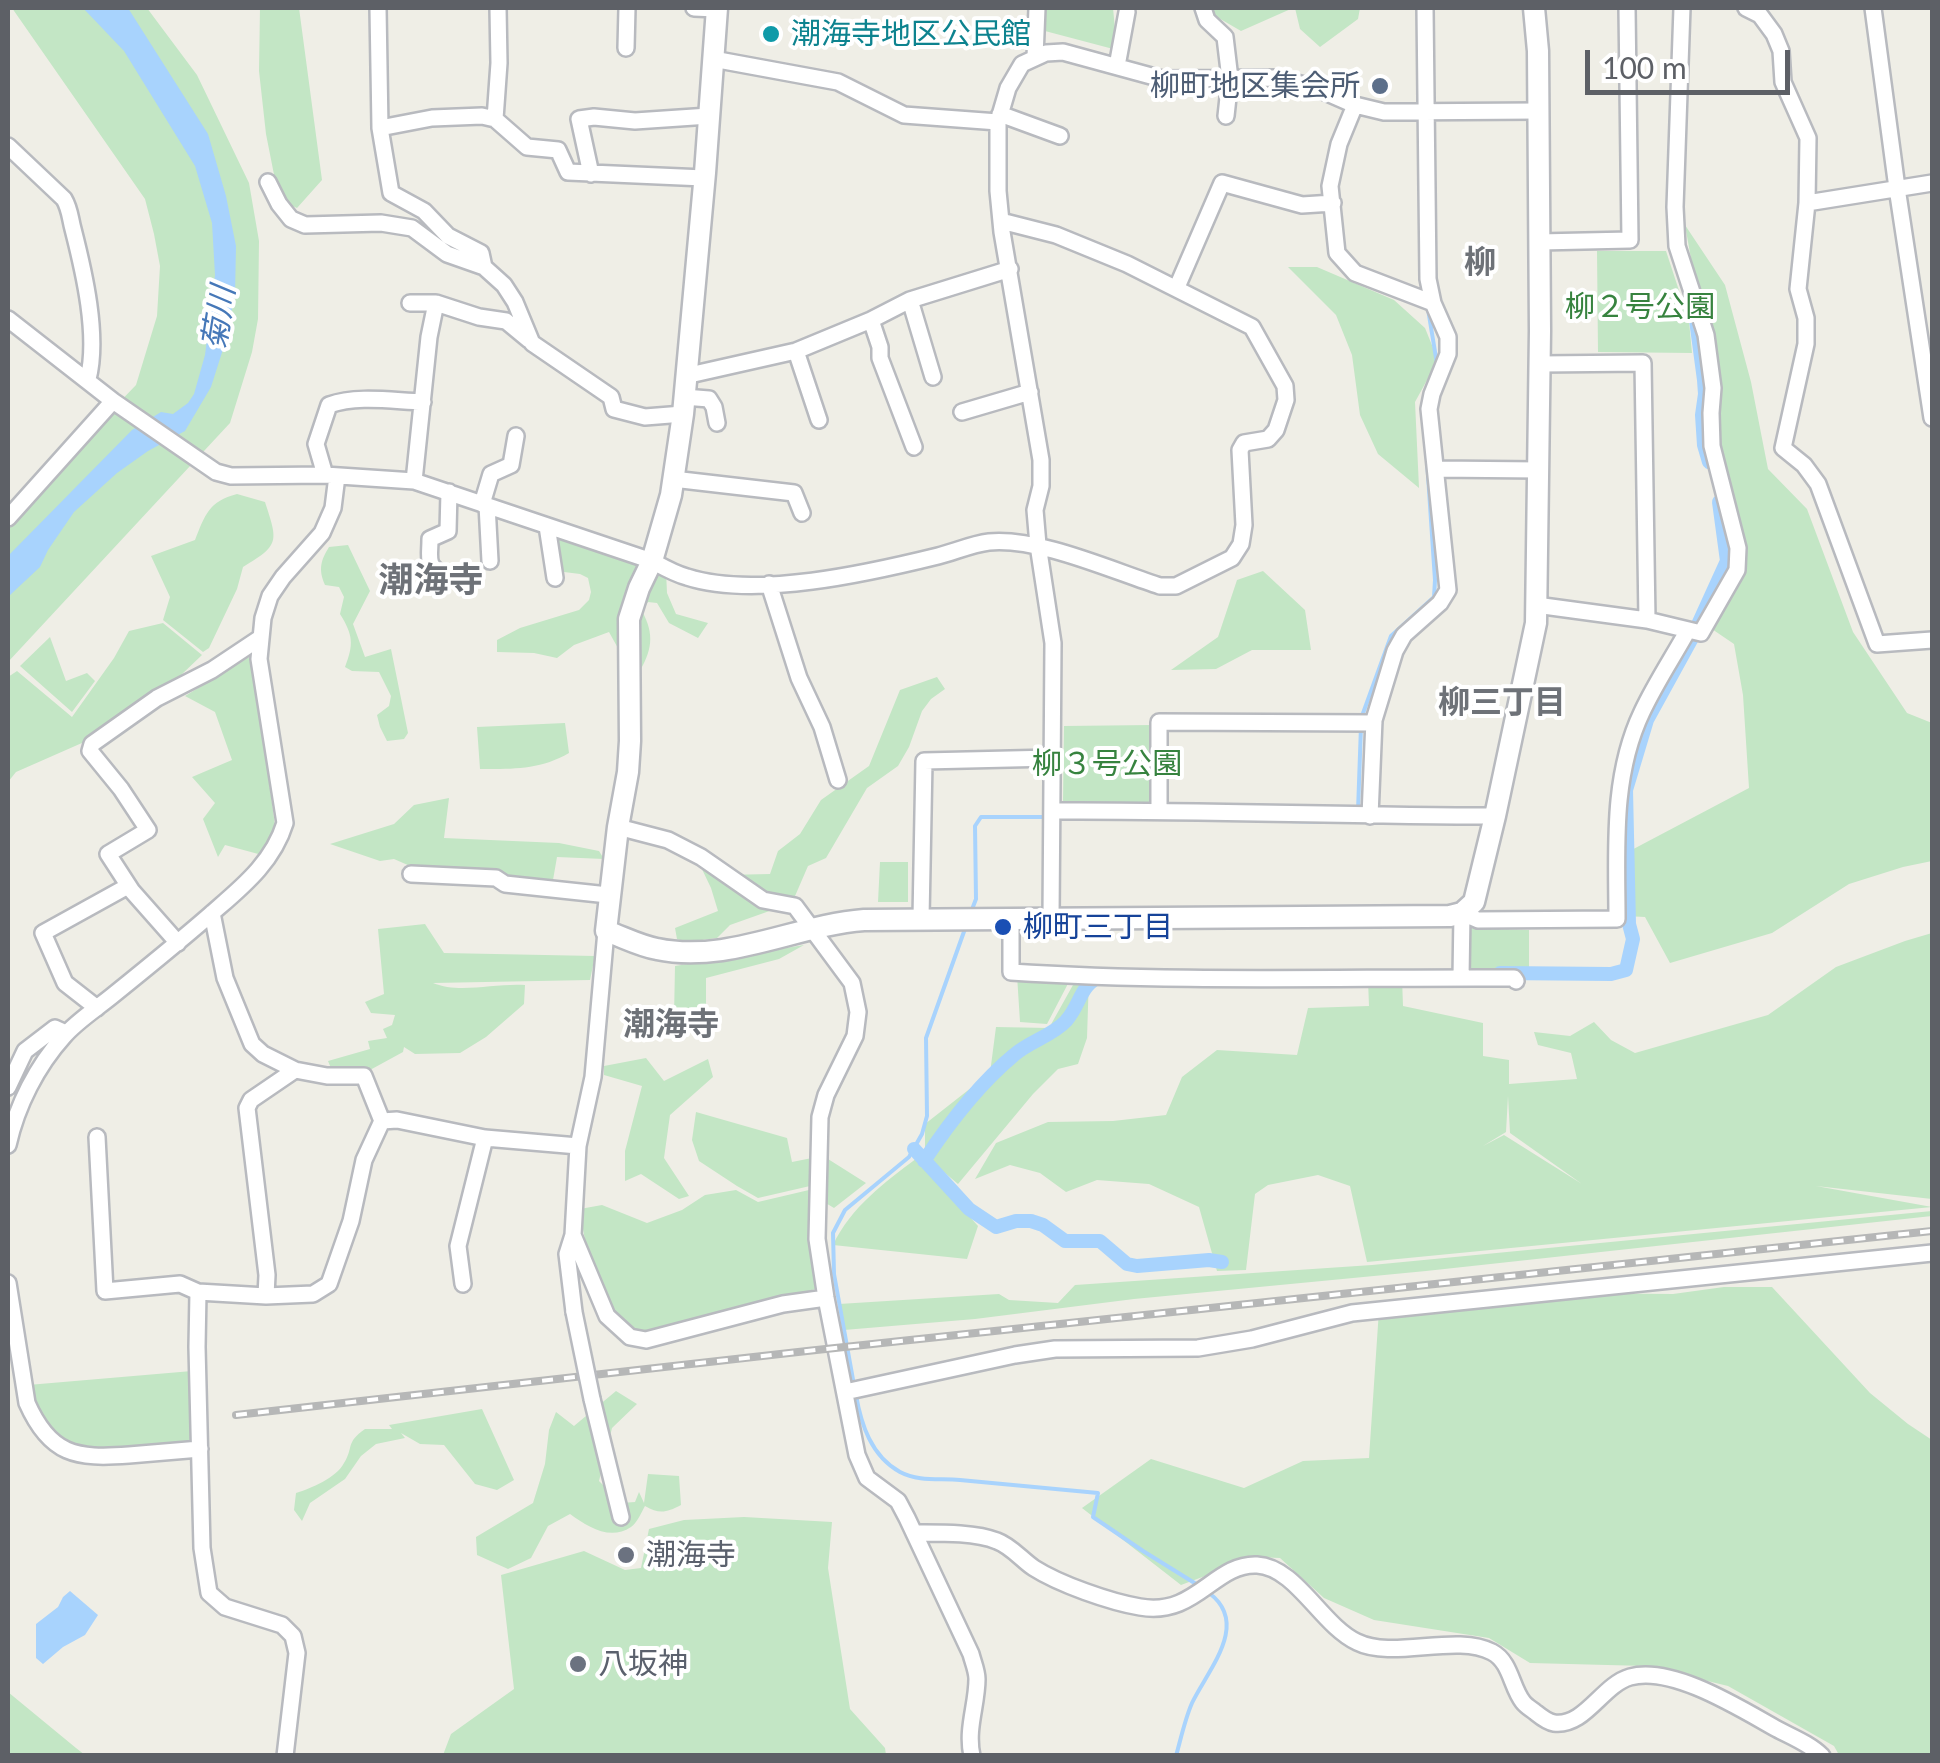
<!DOCTYPE html>
<meta charset="utf-8">
<style>
body{margin:0}
#map{position:relative;width:1940px;height:1763px;overflow:hidden;background:#efeee6;font-family:Lato,sans-serif}
canvas{display:block}
.frame{position:absolute;inset:0;border:10px solid #5d6066;pointer-events:none}
.scale{position:absolute;left:1585px;top:50px;width:205px;height:45px;box-sizing:border-box;border:5px solid #5d6066;border-top:0;padding-left:12px;font-size:30px;line-height:35px;white-space:nowrap;color:#5d6066;-webkit-text-stroke:8px #fff;paint-order:stroke}
</style>
<div id="map">
<canvas width="1940" height="1763"></canvas>
<div class="frame"></div>
<div class="scale">100 m</div>
</div>
<script>
const g = document.querySelector('canvas').getContext('2d');
g.lineJoin = 'round';
function paint(path, color) { g.fillStyle = color; g.fill(path, 'evenodd'); }
function stroke(path, color, width, dash) { g.strokeStyle = color; g.lineWidth = width; g.lineCap = dash ? 'butt' : 'round'; g.setLineDash(dash || []); g.stroke(path); }
function label(font, color, halo, rows, align = 'center') {
  g.font = font + ' Lato,"Noto Sans JP",sans-serif'; g.lineWidth = 8; g.setLineDash([]); g.textBaseline = 'middle'; g.strokeStyle = halo; g.fillStyle = color; for (const [text, x, y, turn = 0] of rows) {
    g.save(); g.translate(x, y); g.rotate((+turn || 0) * Math.PI / 180); g.textAlign = isNaN(turn) ? turn : align; if (halo) g.strokeText(text, 0, 0); g.fillText(text, 0, 0); g.restore();
  }
}
paint(new Path2D(`
 M12 8H147L197 75 249 183 259 241 258 319 252 352 230 423 8 662V518L136 385 157 316 160 266 154 234 145 199Z
 M260 8H299L322 180 297 208 279 200 266 134 259 71Z
 M1046 8H1113L1117 50 1045 31Z
 M1214 8H1293L1241 31 1210 13Z
 M1295 8H1360L1358 19 1320 47 1300 29Z
 M1685 225 1725 285 1751 382 1768 469 1807 509 1853 632 1907 713 1932 723V861L1903 867 1849 884 1772 933 1670 963 1645 917 1625 916 1624 854 1749 788 1743 695 1734 644 1706 625 1738 556 1714 455 1710 365Z
 M1597 251H1666L1689 321 1692 353 1598 352Z
 M1288 267H1317L1394 300 1425 328 1438 360 1415 402 1419 488 1378 454 1360 415 1352 355 1336 315Z
 M237 494 265 502C278 542 280 545 243 567L237 589 209 648 203 652 163 620 170 597 151 556 195 540C205 515 209 501 237 494Z
 M557 537 577 539 666 571 667 593 676 614 708 623 698 638 669 623 657 603 648 602 642 611C655 635 652 651 638 674L624 659 609 632 574 645 557 658 534 653 497 652V640L520 628 579 610 589 600 591 592 588 578 580 574 564 572 556 562 552 543Z
 M348 545 370 591 353 624 365 657 391 649 408 733 404 739 387 741 380 727 377 715 389 706 391 696 379 672 352 671 345 667C354 644 353 635 340 614L344 597 339 587 325 585C318 569 321 560 329 547Z
 M1263 571 1305 610 1311 650H1252L1216 669 1171 670 1218 637 1237 580Z
 M163 623 202 655 157 698 116 728 16 772 8 782V677L17 671 72 717 114 658 129 631Z
 M50 637 66 681 87 673 95 681 72 712 20 666Z
 M249 657 260 716 275 825 262 855 225 845 218 857 203 819 215 803 192 777 232 760 215 712 185 696Z
 M937 677 945 689 931 699 922 711 909 747 898 766 867 788 826 858 808 866 792 903 730 925 717 938 687 942 677 939 675 928 718 911 711 888 700 865 725 875 770 874 778 851 800 834 821 800 869 766 900 690Z
 M565 723 569 753C540 770 512 769 480 769L477 727Z
 M1152 725 1151 802H1063L1064 726Z
 M449 798 444 838 559 843 599 851 604 859 557 857 553 880 510 878 498 871 410 866 394 859 380 861 330 844 394 824 414 805Z
 M880 862H908V902H878Z
 M425 924 444 953 595 956 590 980 433 983C459 994 495 983 525 985L524 1004 486 1037 460 1053 415 1054 404 1047 403 1052 370 1070 333 1073 328 1061 370 1049 368 1041 387 1038 383 1029 392 1025 395 1015 371 1013 365 1002 384 994 378 929Z
 M1465 928 1529 930V970L1465 969Z
 M1932 933V1199L1816 1186 1932 1207 1367 1262 1350 1186 1318 1175 1268 1185 1255 1194 1246 1270 1217 1271 1199 1207 1149 1184 1097 1180 1066 1192 1040 1173 1010 1165 975 1179 996 1143 1048 1122 1113 1121 1166 1115 1182 1077 1217 1050 1297 1055 1308 1008 1369 1006 1368 980 1402 978 1403 1006 1483 1023V1056L1509 1060V1084L1577 1079 1571 1053 1538 1045 1534 1032 1570 1036 1594 1022 1611 1040 1635 1053 1768 1015 1836 967 1905 941ZM1508 1096 1510 1133 1582 1184 1504 1135 1483 1146 1506 1132Z
 M804 945 779 959 706 978V1016L674 1017 675 966Z
 M1017 975 1072 976 1047 1024 1020 1022Z
 M1078 976H1089L1087 1038 1078 1064 1058 1069 1033 1094 958 1184 925 1156V1124L990 1073 996 1027 1049 1028Z
 M646 1058 664 1081 708 1059 713 1077 670 1115 664 1158 689 1196 679 1199 641 1174 625 1181V1151L642 1086 604 1075V1066Z
 M696 1112 787 1138 792 1162 812 1158 810 1186 758 1198 737 1186 699 1161 692 1140Z
 M917 1158 978 1226 967 1259 833 1245C851 1207 884 1183 917 1158Z
 M828 1159 866 1183 834 1208 824 1202Z
 M736 1190 758 1202 809 1190 811 1231 819 1288C787 1297 661 1341 637 1332 597 1317 585 1246 580 1209L602 1205 647 1223 682 1210 705 1195Z
 M1932 1211V1216L1426 1271 1134 1299 975 1319 844 1330 839 1304 999 1294 1009 1300 1058 1303 1075 1285 1372 1265Z
 M1724 1287H1772L1870 1393 1908 1424 1932 1440V1755H1839L1834 1746 1728 1686 1646 1666 1530 1663 1489 1638 1374 1620 1324 1598 1280 1558 1256 1557 1181 1585 1082 1508 1151 1459 1244 1488 1303 1461 1369 1458 1379 1310 1540 1293 1673 1294Z
 M192 1371 195 1443C146 1448 65 1469 37 1415 32 1407 31 1395 28 1385Z
 M616 1391 637 1404 612 1428 599 1481 621 1503 635 1502 639 1492 644 1503 648 1474 679 1476 681 1505C666 1513 659 1514 645 1506 641 1513 637 1523 631 1527 610 1541 588 1527 570 1514L548 1526 531 1558 508 1569 477 1555 476 1537 533 1503 545 1464 549 1430 556 1412 574 1426Z
 M482 1409 514 1480 497 1490 475 1484 444 1445 420 1444 401 1433 405 1438 376 1444 361 1456 345 1479 310 1503 302 1521 294 1510 296 1493C312 1488 336 1478 344 1463 354 1447 345 1443 365 1429H392L389 1425Z
 M744 1517 832 1522 828 1568 850 1709 885 1748 886 1755H443L451 1734 514 1689 501 1575 584 1551 625 1570 641 1568 649 1529 684 1520Z
 M8 1692 76 1748 85 1755H8Z`), '#c3e6c5');
paint(new Path2D(`
 M83 8H128L208 134 226 196 236 246 235 294 225 343 211 387 185 431 148 451 117 473 74 512 48 550 40 567 9 596 8 601V556L132 430 161 412 173 414 188 403 194 394 205 355 215 275 212 223 195 166 124 51Z
 M70 1591 98 1615 85 1635 63 1647 43 1664 36 1658V1624L58 1607 63 1597Z`), '#a8d3fd');
stroke(new Path2D(`
 M1420 267 1422 287
 M1428 309 1437 364
 M1362 716 1391 636 1434 597 1435 580 1426 445
 M1358 811 1361 726
 M1254 820 1324 822
 M971 912 976 899 975 826 981 817H1049
 M854 1385 834 1274 833 1233 845 1210 909 1157 922 1134 927 1116 926 1038 966 926
 M856 1395C861 1424 871 1456 900 1472 919 1482 940 1478 960 1480 1006 1484 1052 1489 1098 1493L1093 1517 1143 1551 1201 1587
 M1176 1756C1181 1738 1185 1719 1192 1703 1207 1671 1251 1624 1209 1593`), '#a8d3fd', 4);
stroke(new Path2D(`
 M1696 320 1704 380 1705 394 1702 415 1704 445 1709 462
 M1500 973 1611 974 1626 970 1633 939 1629 924 1626 790 1647 720 1691 640 1727 561 1719 502
 M914 1149 969 1209 996 1227 1016 1221H1031L1043 1225 1065 1241H1100L1127 1264 1137 1266 1209 1260 1222 1262
 M924 1161C949 1123 979 1084 1014 1055 1030 1041 1052 1036 1066 1021 1082 1003 1079 984 1104 975`), '#a8d3fd', 14);
const minor = new Path2D(`
 M378 8 380 128 391 193 424 211 448 236 481 253 484 267
 M694 8 716 9
 M1203 8 1207 20 1225 37 1230 79 1226 116
 M1746 8 1760 15 1774 34 1781 51 1783 82 1808 138 1807 203 1798 289 1806 318V344L1783 448 1804 465 1818 484 1877 644 1932 640
 M1873 8 1897 188 1932 418
 M626 48 627 8
 M1035 57 1037 8
 M713 59 838 82 904 115 998 122
 M1117 66 1127 12
 M1355 105 1339 144 1330 186 1337 253 1355 273 1433 303
 M1000 114 1060 136
 M495 119 499 63 498 8
 M380 128 432 118 482 116 495 119 527 147 558 150 568 172 704 178
 M8 146 64 199C70 209 70 218 73 229 84 272 99 336 88 379
 M591 174 579 119 594 117 635 121 709 116
 M268 182 279 204 291 219 305 225 381 223 412 228 447 254 484 267 504 285 515 302 532 343 611 397 614 409 645 417 683 414
 M1807 203 1932 183
 M1539 242 1630 240 1627 8
 M1177 287 1222 183 1302 205 1333 203
 M910 300 933 377
 M410 303H436
 M8 319 113 401 216 472 231 476 325 475 414 481 652 561C663 567 675 574 687 577 755 599 869 573 938 556 954 552 972 544 989 542 1038 537 1113 571 1160 586H1176L1232 558 1241 544 1244 525 1240 450 1244 443 1268 439 1276 430 1286 400 1285 386 1252 327 1127 264 1056 235 1001 221
 M871 320 880 347V358L914 447
 M796 351 819 420
 M1540 364 1643 363 1647 620
 M685 376 796 351 871 320 910 300 1010 269
 M684 397 709 399 714 407 717 423
 M962 412 1030 392
 M1436 469 1539 470
 M325 475 316 444 329 405C358 395 392 401 423 402
 M673 479 794 493 802 513
 M414 481 429 337 436 303 479 317 506 321 529 340
 M482 504 491 474 511 465 516 436
 M487 505 490 561
 M8 518 113 401
 M547 526 555 578
 M445 575C425 566 430 559 430 539L448 531 449 492
 M769 584 799 678 822 727 838 780
 M1536 605 1647 620 1701 633 1737 570 1738 548 1712 446 1711 413 1713 388 1706 335 1677 246 1675 207 1682 8
 M1159 810V722L1374 723
 M1053 811C1200 810 1347 816 1495 816
 M1370 816 1374 720 1395 651 1404 635 1440 603 1448 590 1429 409 1432 394 1448 354V337L1433 303 1428 279 1425 8
 M618 827 668 840 701 857 763 900 795 906 852 983 858 1012 855 1036 826 1095 820 1117 817 1239 826 1298 857 1455 867 1478 898 1501 907 1518 971 1654C973 1662 977 1671 977 1679 977 1705 966 1729 972 1756
 M411 874 496 878 505 884 608 895
 M212 913 225 978 252 1044 263 1054 295 1070 327 1076H364L382 1121
 M921 918 924 761 1053 758
 M1011 918V972C1178 983 1346 977 1514 978L1516 981
 M1051 918 1053 643 1038 545 1035 510 1041 486V460L1002 232 998 191V122L1008 88 1022 64 1046 53 1063 52 1162 79 1277 78 1316 88 1355 105 1384 112 1538 111
 M178 943 132 891 108 854 148 830 121 789 90 751 92 744 157 698 212 670 260 638
 M1461 978 1462 913 1478 920 1617 919C1617 850 1611 777 1642 712 1655 684 1673 657 1688 630
 M97 1008 65 983 43 933 128 886
 M8 1087 25 1051 55 1028 66 1033
 M97 1137 105 1291 180 1284 198 1292
 M8 1145C17 1105 37 1066 64 1036 77 1021 96 1009 112 996 148 967 184 938 219 907 247 883 274 859 285 823L259 659 263 618 270 596 283 577 322 533 333 508 337 476
 M573 1235 607 1316 630 1337 646 1340 783 1304 826 1298
 M8 1283 27 1403C50 1455 76 1459 129 1455 153 1453 177 1451 200 1449
 M463 1284 458 1246 485 1138
 M266 1296 267 1275 247 1108 251 1100 295 1070
 M574 1312 567 1254 573 1235 578 1146 593 1077 606 931
 M845 1392 1015 1355 1055 1349 1198 1348 1252 1339 1352 1313 1932 1253
 M592 1399 621 1517
 M914 1533C938 1533 975 1532 997 1541 1011 1546 1022 1560 1034 1568 1059 1584 1110 1602 1140 1607 1196 1617 1214 1563 1257 1565 1296 1567 1321 1625 1357 1642 1393 1660 1456 1633 1492 1652 1511 1662 1511 1687 1523 1702 1526 1706 1531 1709 1535 1712 1540 1716 1547 1722 1554 1723 1585 1727 1602 1685 1630 1677 1672 1665 1741 1709 1777 1729 1792 1737 1810 1744 1822 1756
 M285 1756 297 1653 293 1636 282 1625 225 1607 209 1593 202 1548 197 1347 198 1292 266 1296 313 1294 329 1284 351 1221 364 1160 382 1121 397 1120 485 1138 578 1146`);
const tertiary = new Path2D(`
 M717 8 705 173 683 414 671 495 652 561 639 588 629 619 630 741 628 772 618 827 606 931C623 937 640 946 657 949 727 964 796 925 864 920L1450 916 1462 913 1474 902 1495 816 1536 623 1540 331 1538 51 1534 8`);
stroke(minor, '#b8babf', 20);
stroke(tertiary, '#b8babf', 25);
stroke(minor, '#fff', 15);
stroke(tertiary, '#fff', 20);
const rail = new Path2D(`
 M236 1415 807 1351 1932 1231`);
stroke(rail, '#b6b7b7', 8);
stroke(rail, '#fff', 4, [11]);
const minorBridge = new Path2D(`
 M574 1312 592 1399`);
stroke(minorBridge, '#b8babf', 20, []);
stroke(minorBridge, '#fff', 15);
for (const [x, y, r, color] of [
 [771,34,10,"#0f9aa8"],
 [1380,86,10,"#5c6f8a"],
 [1003,927,10,"#1a4fb4"],
 [626,1555,10,"#6b7280"],
 [578,1664,10,"#6b7280"]
]) { const dot = new Path2D(); dot.arc(x, y, r, 0, 2 * Math.PI); g.fillStyle = color; g.fill(dot); stroke(dot, '#fff', 4); }
label('30px', '#0d838f', '#fff', [
 ["潮海寺地区公民館",791,34]
], 'left');
label('30px', '#4e5e75', '#fff', [
 ["柳町地区集会所",1360,86]
], 'right');
label('30px', '#37833f', '#fff', [
 ["柳２号公園",1640,307],
 ["柳３号公園",1107,764]
]);
label('30px', '#164399', '#fff', [
 ["柳町三丁目",1023,927]
], 'left');
label('30px', '#5b616d', '#fff', [
 ["潮海寺",646,1555],
 ["八坂神",598,1664]
], 'left');
label('bold 32px', '#6e7278', '#fff', [
 ["柳",1480,263],
 ["柳三丁目",1502,703],
 ["潮海寺",671,1025]
]);
label('italic 32px', '#4678b8', '#fff', [
 ["菊川",219,318,-81]
]);
label('bold 35px', '#6e7278', '#fff', [
 ["潮海寺",431,581]
]);
</script>
